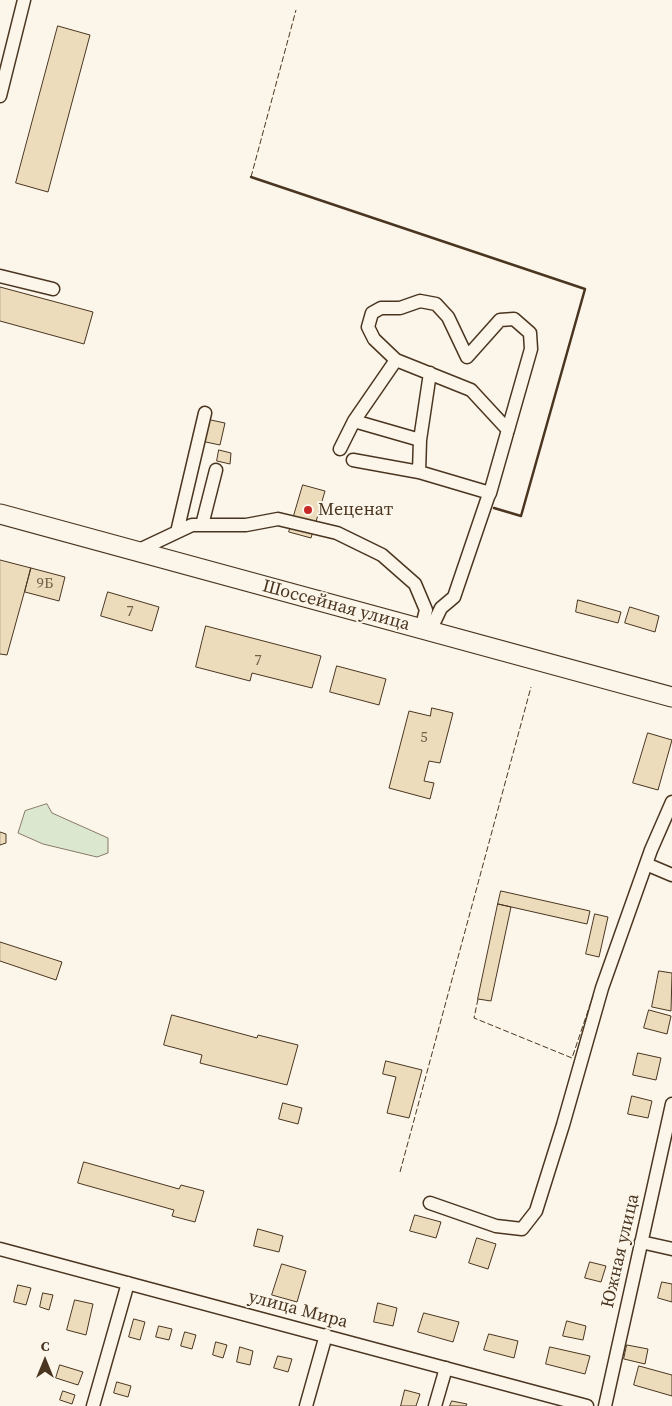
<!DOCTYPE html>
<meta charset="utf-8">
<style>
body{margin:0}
#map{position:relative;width:672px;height:1406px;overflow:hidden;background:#fbf6e9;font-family:"Source Serif 4",serif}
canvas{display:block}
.north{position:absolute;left:20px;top:1336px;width:50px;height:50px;-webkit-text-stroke:4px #fbf6e9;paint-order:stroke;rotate:0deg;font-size:14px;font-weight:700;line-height:20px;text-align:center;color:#4a3520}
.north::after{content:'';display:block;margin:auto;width:18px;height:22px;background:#4a3520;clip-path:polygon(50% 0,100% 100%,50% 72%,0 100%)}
</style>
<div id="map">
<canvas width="672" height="1406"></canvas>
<div class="north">С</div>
</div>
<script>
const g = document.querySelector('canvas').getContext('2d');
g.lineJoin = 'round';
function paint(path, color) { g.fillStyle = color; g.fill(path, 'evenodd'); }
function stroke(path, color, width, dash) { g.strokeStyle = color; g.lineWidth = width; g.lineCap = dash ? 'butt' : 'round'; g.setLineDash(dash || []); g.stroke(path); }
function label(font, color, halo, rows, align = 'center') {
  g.font = font + ' "Source Serif 4",serif'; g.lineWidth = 4; g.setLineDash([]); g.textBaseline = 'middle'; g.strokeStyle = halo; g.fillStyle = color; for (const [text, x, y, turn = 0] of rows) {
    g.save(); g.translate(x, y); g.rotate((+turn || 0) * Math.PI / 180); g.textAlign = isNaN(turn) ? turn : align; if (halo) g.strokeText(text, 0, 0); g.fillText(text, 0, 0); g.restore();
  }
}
const green = new Path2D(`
 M47 804 52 813 108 838V853L97 857 43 844 18 833 25 811Z`);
paint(green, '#dce7d0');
stroke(green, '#887966', 1);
const building = new Path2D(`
 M58 26 90 35 48 192 16 183Z
 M0 287 93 312 84 344 0 321Z
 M206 419 225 423 220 445 201 441Z
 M219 450 231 453 230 464 217 461Z
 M303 485 325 491 315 525 293 519Z
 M293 519 315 525 311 538 289 532Z
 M0 560 31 568 7 655 0 654Z
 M31 568 65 577 59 601 25 592Z
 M108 592 159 607 152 631 101 616Z
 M578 600 621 612 618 623 576 612Z
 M630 607 659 616 655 632 625 623Z
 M206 626 321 656 312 688 252 673 250 681 196 667Z
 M337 666 386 679 379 705 330 692Z
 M432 708 453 713 440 763 429 761 424 781 434 783 430 799 389 788 409 711 430 716Z
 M648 733 672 740 658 790 633 783Z
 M0 832 6 834V843L0 845Z
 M501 891 590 911 587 924 498 904Z
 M498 904 511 907 491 1001 478 999Z
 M595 914 608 917 599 957 586 954Z
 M0 942 62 962 56 980 0 961Z
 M659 971 672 973 671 1011 652 1007Z
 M649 1010 671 1016 667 1034 644 1028Z
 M172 1015 257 1038 258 1035 298 1045 287 1085 200 1063 202 1055 164 1045Z
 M638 1053 661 1058 656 1080 633 1075Z
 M386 1061 422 1070 409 1118 387 1113 396 1077 383 1074Z
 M632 1096 652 1101 648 1118 628 1114Z
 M283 1103 302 1108 298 1124 279 1119Z
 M84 1162 179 1189 181 1185 204 1191 195 1222 172 1216 174 1210 78 1183Z
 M415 1215 441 1222 436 1238 410 1231Z
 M258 1229 283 1236 279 1252 254 1246Z
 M477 1238 496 1244 488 1269 469 1263Z
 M590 1262 606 1266 601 1282 585 1278Z
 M282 1264 306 1271 297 1302 272 1295Z
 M662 1282 672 1284V1302L658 1298Z
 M18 1285 31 1288 26 1305 14 1302Z
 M43 1293 53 1295 49 1310 40 1307Z
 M75 1300 93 1304 86 1335 67 1330Z
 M378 1303 397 1308 393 1326 374 1322Z
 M424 1313 459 1322 453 1342 418 1332Z
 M134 1319 145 1322 140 1340 129 1337Z
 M567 1321 586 1326 583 1340 563 1336Z
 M159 1326 172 1329 169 1340 156 1337Z
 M185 1332 196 1335 192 1349 181 1346Z
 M489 1334 518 1341 514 1358 484 1350Z
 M216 1342 227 1345 223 1358 213 1355Z
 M627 1345 648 1349 645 1364 624 1359Z
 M240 1347 253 1351 250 1365 237 1362Z
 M550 1347 590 1356 585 1374 546 1364Z
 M278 1356 292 1359 288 1372 274 1368Z
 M60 1365 83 1372 78 1385 56 1378Z
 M639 1366 672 1375V1396L634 1385Z
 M117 1382 131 1386 128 1397 114 1393Z
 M405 1390 420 1394 416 1406H401Z
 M63 1391 75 1395 72 1404 60 1400Z
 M452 1401 467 1404 466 1406H450Z`);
paint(building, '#ecdcbc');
stroke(building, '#4a3520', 1);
const minor = new Path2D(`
 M0 96 24 0
 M0 276 53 289
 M354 421 420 440
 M340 449 354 421 396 360
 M353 460 419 472 490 493
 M419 472 420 440 430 373
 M202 525 216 470
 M177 532 205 413
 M137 551 192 525H246L278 519 337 533 382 555 415 584 426 610 421 629
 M430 631 441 608 454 597 488 497 490 493 531 349 530 333 514 319 500 320 467 357 448 317 436 304 420 301 400 308H381L372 313 368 327 374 339 396 360 471 390 508 430
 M646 864 672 875
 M430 1203 496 1226 522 1229 536 1211 563 1125 602 988 651 850 672 802
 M641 1242 672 1249
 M0 1249 587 1406
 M93 1406 128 1283
 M306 1406 326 1335
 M435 1406 446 1368
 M605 1406 672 1104`);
const highway = new Path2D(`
 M0 514 672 697`);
stroke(minor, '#4a3520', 15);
stroke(highway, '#4a3520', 21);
stroke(minor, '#fbf6e9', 12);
stroke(highway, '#fbf6e9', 19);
stroke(new Path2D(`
 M251 177 296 10
 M478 999 474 1018 572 1058 593 996
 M400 1172 531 687`), '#4a3520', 1, [6, 2.5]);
stroke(new Path2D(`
 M251 177 585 289 521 516 494 508`), '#4a3520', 2.5);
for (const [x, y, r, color] of [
 [308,510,5,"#c62828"]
]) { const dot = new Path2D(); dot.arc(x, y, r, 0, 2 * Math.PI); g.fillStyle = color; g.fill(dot); stroke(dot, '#fbf6e9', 2); }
label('15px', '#725f47', null, [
 ["9Б",45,584],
 ["7",130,612],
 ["7",258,661],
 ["5",424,738]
]);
label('18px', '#4a3520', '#fbf6e9', [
 ["Меценат",318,510]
], 'left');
label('18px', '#4a3520', '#fbf6e9', [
 ["Шоссейная улица",336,606,15],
 ["Южная улица",621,1251,-77],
 ["улица Мира",298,1310,15]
]);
</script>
